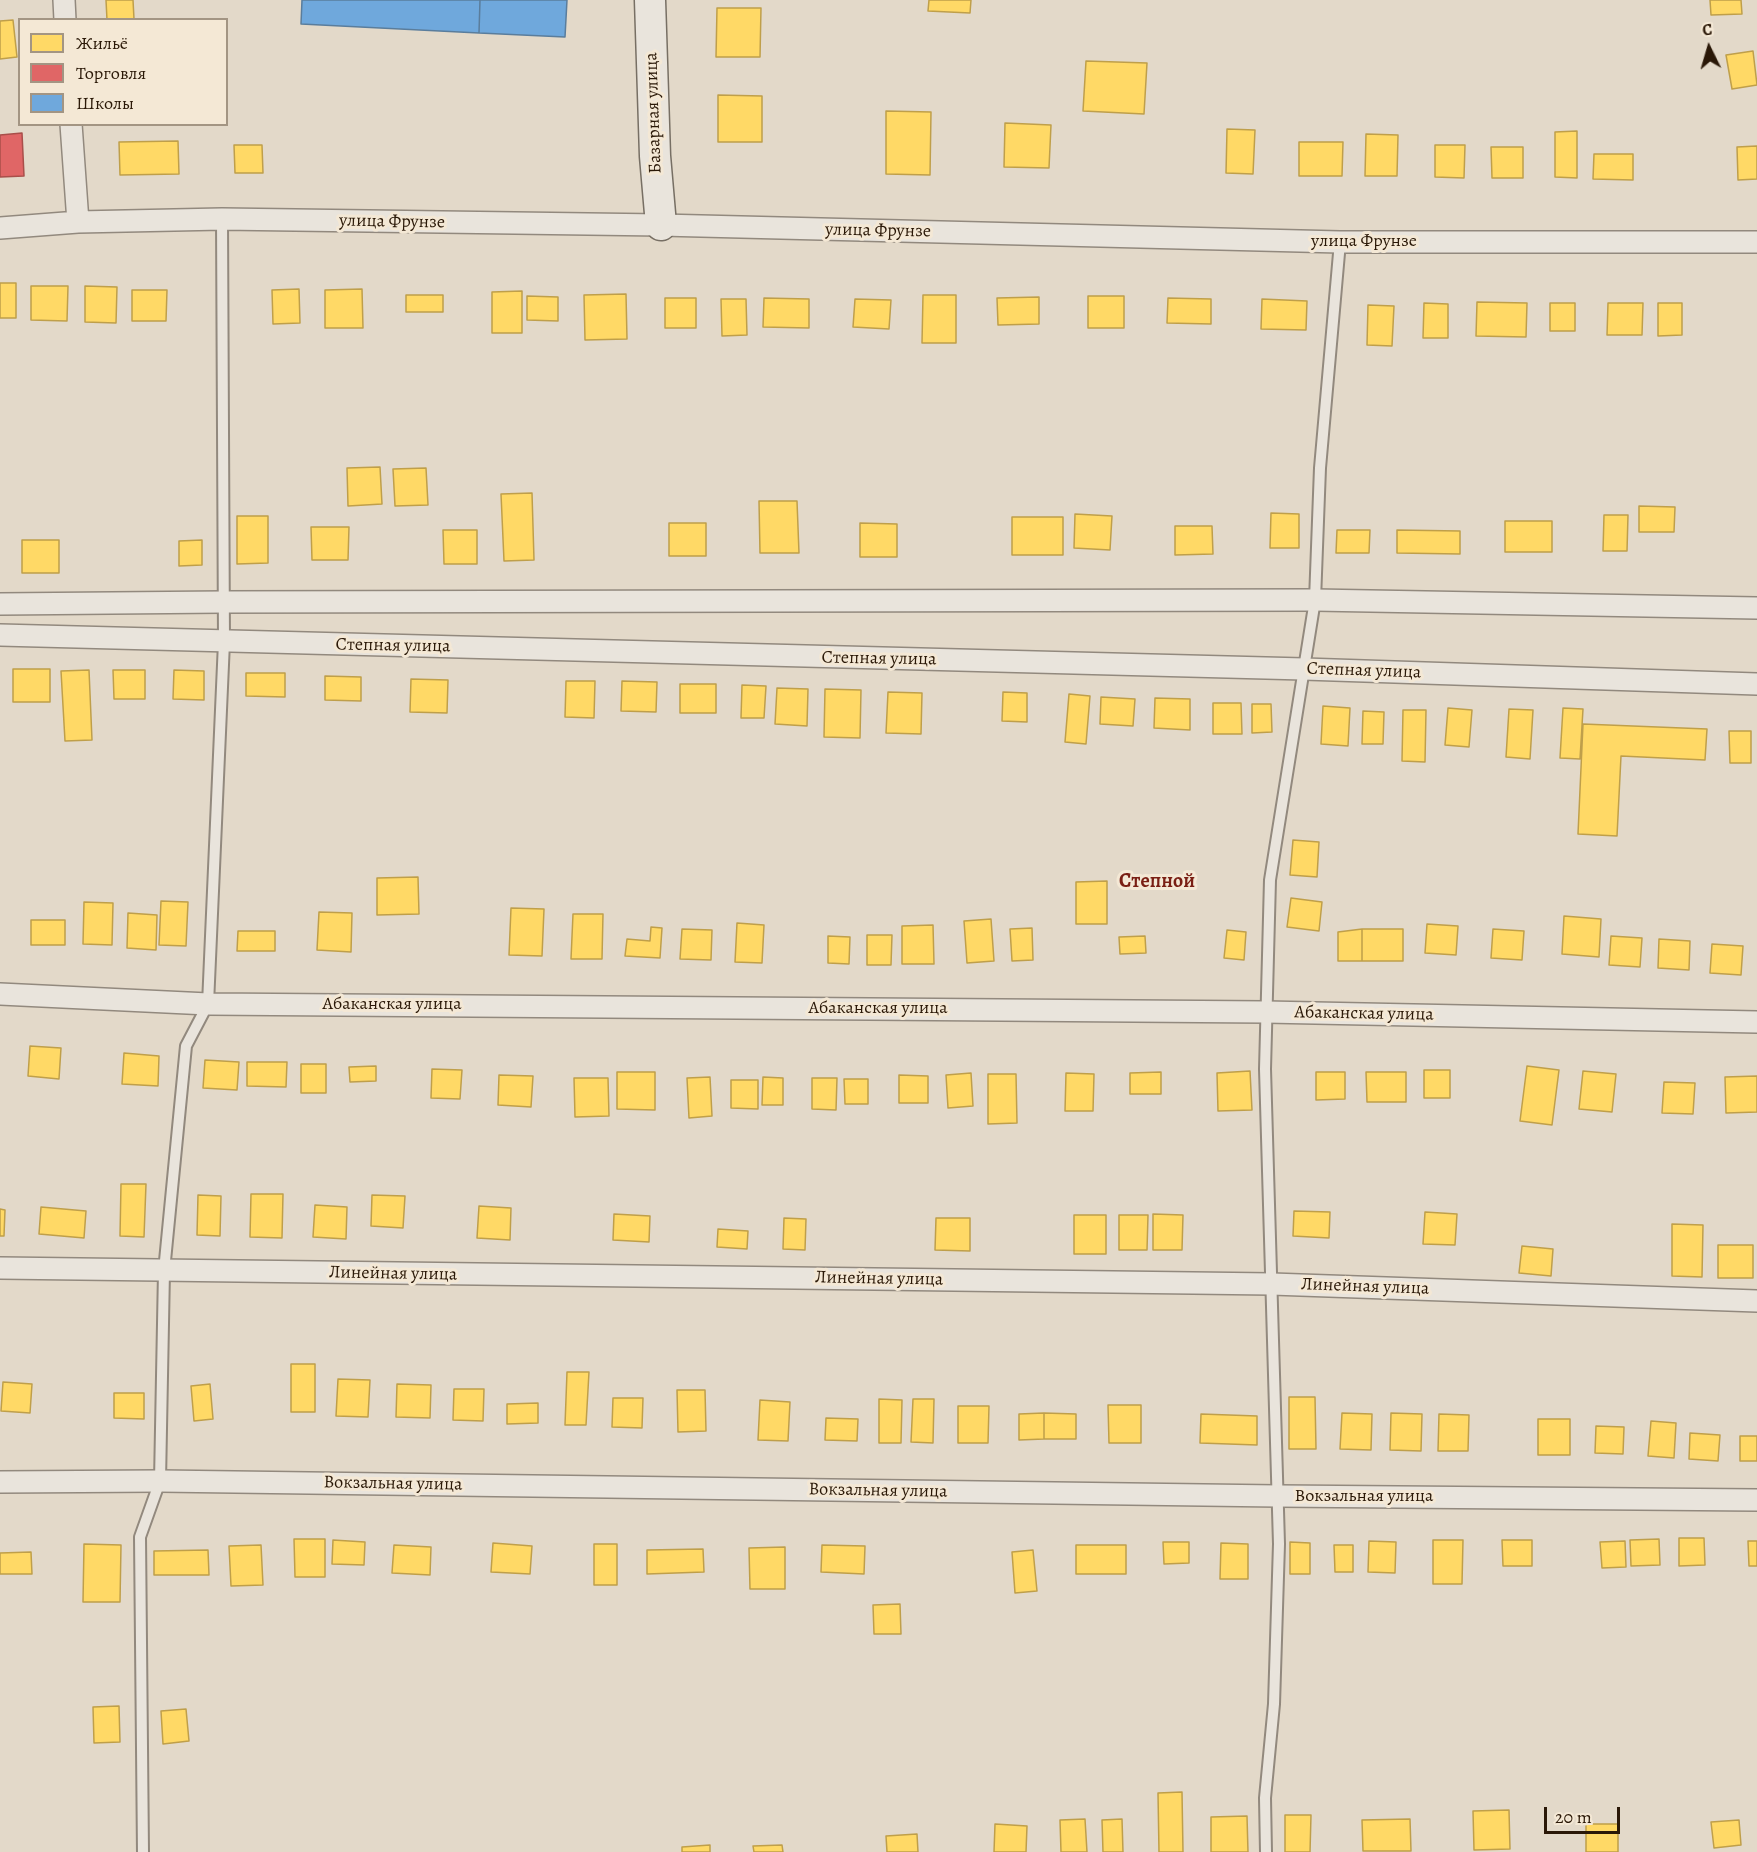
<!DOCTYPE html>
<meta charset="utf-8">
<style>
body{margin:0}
#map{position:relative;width:1757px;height:1852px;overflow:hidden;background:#e3d9c9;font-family:Alegreya,serif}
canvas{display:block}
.legend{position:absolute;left:18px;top:18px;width:210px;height:108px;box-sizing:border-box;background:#f4e8d5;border:2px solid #a39583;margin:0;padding:8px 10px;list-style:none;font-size:18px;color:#2a1807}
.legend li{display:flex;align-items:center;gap:12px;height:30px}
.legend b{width:30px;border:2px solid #a39583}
.north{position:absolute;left:1679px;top:18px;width:60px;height:60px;-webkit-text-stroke:4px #f4e8d5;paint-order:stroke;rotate:355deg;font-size:16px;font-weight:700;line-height:24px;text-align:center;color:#2a1807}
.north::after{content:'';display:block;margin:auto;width:21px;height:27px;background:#2a1807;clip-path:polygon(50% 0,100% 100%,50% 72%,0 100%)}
.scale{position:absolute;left:1544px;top:1807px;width:76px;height:27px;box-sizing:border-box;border:3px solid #2a1807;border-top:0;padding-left:8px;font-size:18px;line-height:21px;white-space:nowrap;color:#2a1807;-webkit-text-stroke:4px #f4e8d5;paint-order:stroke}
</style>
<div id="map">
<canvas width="1757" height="1852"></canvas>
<ul class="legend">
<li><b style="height:16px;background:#ffd966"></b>Жильё</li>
<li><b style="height:16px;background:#e06666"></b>Торговля</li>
<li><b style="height:16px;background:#6fa8dc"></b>Школы</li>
</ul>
<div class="north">С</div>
<div class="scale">20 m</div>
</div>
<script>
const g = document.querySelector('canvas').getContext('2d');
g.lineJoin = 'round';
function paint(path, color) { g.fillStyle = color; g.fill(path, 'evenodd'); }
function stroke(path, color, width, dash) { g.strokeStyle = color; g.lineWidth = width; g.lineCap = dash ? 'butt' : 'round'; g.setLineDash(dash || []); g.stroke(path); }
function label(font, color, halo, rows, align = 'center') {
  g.font = font + ' Alegreya,serif'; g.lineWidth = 6; g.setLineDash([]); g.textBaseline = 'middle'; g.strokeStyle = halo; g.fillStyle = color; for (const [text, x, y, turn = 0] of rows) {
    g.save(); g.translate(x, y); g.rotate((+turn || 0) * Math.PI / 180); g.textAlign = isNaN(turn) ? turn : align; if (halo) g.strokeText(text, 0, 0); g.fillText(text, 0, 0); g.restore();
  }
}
const homes = new Path2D(`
 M106 0H133L134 19 107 20Z
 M929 0H971L970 13 928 11Z
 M1710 0H1741L1742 14 1711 15Z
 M717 8H761L760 57H716Z
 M13 20 17 57 0 59V21Z
 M1753 51 1757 85 1732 89 1726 55Z
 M1086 61 1147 63 1144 114 1083 111Z
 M718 95 762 96V142H718Z
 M886 111 931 112 930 175 886 174Z
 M1005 123 1051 125 1049 168 1004 167Z
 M1227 129 1255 130 1253 174 1226 173Z
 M1577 131V178L1555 177V132Z
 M1366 134 1398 135 1397 176H1365Z
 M178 141 179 174 120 175 119 142Z
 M1299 142H1343L1342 176H1299Z
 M234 145H262L263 173H235Z
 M1435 145H1465L1464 178 1435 177Z
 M1757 146V179L1738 180 1737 147Z
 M1491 147H1523V178H1492Z
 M1594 154H1633V180L1593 179Z
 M0 283H16V318H0Z
 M31 286H68L67 321 31 320Z
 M85 286 117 287 116 323 85 322Z
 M299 289 300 323 273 324 272 290Z
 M362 289 363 328H325V290Z
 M132 290H167L166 321H132Z
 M522 291V333H492V292Z
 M626 294 627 339 585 340 584 295Z
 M406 295H443V312H406Z
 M923 295H956V343H922Z
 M527 296 558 297V321L527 320Z
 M1088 296H1124V328H1088Z
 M1039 297V324L998 325 997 298Z
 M665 298H696V328H665Z
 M764 298 809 299V328L763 327Z
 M1168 298 1211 299V324L1167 323Z
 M721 299H746L747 335 722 336Z
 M855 299 891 300 889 329 853 327Z
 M1262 299 1307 301 1306 330 1261 329Z
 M1477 302 1527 303 1526 337 1476 336Z
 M1424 303 1448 304V338H1423Z
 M1550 303H1575V331H1550Z
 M1608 303H1643L1642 335H1607Z
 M1658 303H1682V335L1658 336Z
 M1368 305 1394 306 1392 346 1367 345Z
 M380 467 382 504 348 506 347 468Z
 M426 468 428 505 395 506 393 469Z
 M532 493 534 560 504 561 501 494Z
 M759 501H797L799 553H760Z
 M1639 506 1675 507 1674 532H1639Z
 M1271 513 1299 514V548H1270Z
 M1075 514 1112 516 1110 550 1074 548Z
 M1604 515H1628L1627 551H1603Z
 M237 516H268V563L237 564Z
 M1012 517H1063V555H1012Z
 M1505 521H1552V552H1505Z
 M669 523H706V556H669Z
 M860 523 897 524V557H860Z
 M1175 526H1212L1213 554 1175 555Z
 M311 527H349L348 560H312Z
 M443 530H477V564H444Z
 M1337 530H1370L1369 553H1336Z
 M1397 530 1460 531V554L1397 553Z
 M22 540H59V573H22Z
 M202 540V565L179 566V541Z
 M13 669H50V702H13Z
 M89 670 92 740 65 741 61 671Z
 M113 670H145V699H114Z
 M174 670 204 671V700L173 699Z
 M246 673H285V697L246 696Z
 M325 676 361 677V701L325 700Z
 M411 679 448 680 447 713 410 712Z
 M566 681H595L594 718 565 717Z
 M622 681 657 682 656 712 621 711Z
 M680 684H716V713H680Z
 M742 685 766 686 764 718H741Z
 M777 688 808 689 807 726 775 724Z
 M825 689 861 690 860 738 824 737Z
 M888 692 922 693 921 734 886 733Z
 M1003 692 1027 693V722L1002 721Z
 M1069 694 1090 696 1086 744 1065 742Z
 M1101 697 1135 699 1133 726 1100 724Z
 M1155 698 1190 699V730L1154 728Z
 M1213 703H1241L1242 734H1213Z
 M1252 704H1271L1272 732 1252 733Z
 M1323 706 1350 708 1348 746 1321 744Z
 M1448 708 1472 710 1469 747 1445 745Z
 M1563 708 1583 709 1580 759 1560 758Z
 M1509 709 1533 710 1530 759 1506 757Z
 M1403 710H1426L1425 762 1402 761Z
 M1363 711 1384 712 1383 744H1362Z
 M1583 724 1707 729 1705 760 1621 756 1617 836 1578 834Z
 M1729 731H1751V763H1730Z
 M1293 840 1319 842 1317 877 1290 875Z
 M418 877 419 914 377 915V878Z
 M1107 881V924H1076V882Z
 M1291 898 1322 902 1319 931 1287 927Z
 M161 901 188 902 186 946 159 945Z
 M84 902 113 903 112 945 83 944Z
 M511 908 544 909 542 956 509 955Z
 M319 912 352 913 351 952 317 950Z
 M128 913 157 915 156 950 127 948Z
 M573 914H603L602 959H571Z
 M1564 916 1601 919 1599 957 1562 954Z
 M991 919 994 961 967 963 964 921Z
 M31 920H65V945H31Z
 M737 923 764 925 762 963 735 962Z
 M1427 924 1458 926 1456 955 1425 953Z
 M933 925 934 964H902V926Z
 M651 927 662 928 660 958 625 956 627 939 650 941Z
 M1032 928 1033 960 1012 961 1010 929Z
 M682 929 712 930 711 960 680 959Z
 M1362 929V961H1338V932Z
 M1362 929H1403V961H1362Z
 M1493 929 1524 931 1522 960 1491 958Z
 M1227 930 1246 932 1244 960 1224 958Z
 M238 931H275V951H237Z
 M867 935H892L891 965H867Z
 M828 936 850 937 849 964 828 963Z
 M1145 936 1146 953 1120 954 1119 937Z
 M1611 936 1642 938 1640 967 1609 965Z
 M1659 939 1690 941 1689 970 1658 968Z
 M1712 944 1743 946 1741 975 1710 973Z
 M30 1046 61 1048 59 1079 28 1076Z
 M124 1053 159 1056 158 1086 122 1084Z
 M205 1060 239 1062 237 1090 203 1088Z
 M247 1062H287L286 1087 247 1086Z
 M301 1064H326V1093H301Z
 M376 1066V1081L350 1082 349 1067Z
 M1527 1066 1559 1070 1552 1125 1520 1121Z
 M432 1069 462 1070 460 1099 431 1098Z
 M1424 1070H1450V1098H1424Z
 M1250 1071 1252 1110 1218 1111 1217 1073Z
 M1583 1071 1616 1074 1612 1112 1579 1109Z
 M617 1072H655V1110L617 1109Z
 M1161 1072V1094H1130V1073Z
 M1316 1072H1345V1099L1316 1100Z
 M1366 1072H1406V1102H1367Z
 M971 1073 973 1106 948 1108 946 1075Z
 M1066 1073 1094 1074 1093 1111H1065Z
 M988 1074H1016L1017 1123 988 1124Z
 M499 1075 533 1076 531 1107 498 1105Z
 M899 1075 928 1076V1103H899Z
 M1757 1076V1112L1726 1113 1725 1077Z
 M710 1077 712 1116 689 1118 687 1078Z
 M763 1077 783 1078V1105H762Z
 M574 1078H608L609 1116 575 1117Z
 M812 1078H837L836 1110 812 1109Z
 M844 1079H868V1104H845Z
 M731 1080H758V1109L731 1108Z
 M1664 1082 1695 1083 1693 1114 1662 1113Z
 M121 1184H146L144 1237 120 1236Z
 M251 1194H283L282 1238 250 1237Z
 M198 1195 221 1196 220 1236 197 1235Z
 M372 1195 405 1196 403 1228 371 1226Z
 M315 1205 347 1207 346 1239 313 1237Z
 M479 1206 511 1208 510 1240 477 1238Z
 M41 1207 86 1211 84 1238 39 1234Z
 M0 1209 5 1210 4 1236H0Z
 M1294 1211 1330 1212 1329 1238 1293 1236Z
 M1425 1212 1457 1214 1455 1245 1423 1244Z
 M614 1214 650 1216 649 1242 613 1240Z
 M1153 1214 1183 1215 1182 1250H1153Z
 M1074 1215H1106V1254H1074Z
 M1119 1215H1148L1147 1250H1119Z
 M784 1218 806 1219 805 1250 783 1249Z
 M936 1218H970V1251L935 1250Z
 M1672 1224 1703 1225 1702 1277 1672 1276Z
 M718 1229 748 1231 747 1249 717 1247Z
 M1718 1245H1753V1278H1718Z
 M1522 1246 1553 1249 1551 1276 1519 1273Z
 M291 1364H315V1412H291Z
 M567 1372H589L586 1425H565Z
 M338 1379 370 1380 368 1417 336 1416Z
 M3 1382 32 1384 30 1413 1 1411Z
 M210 1384 213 1419 194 1421 191 1386Z
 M397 1384 431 1385 430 1418 396 1417Z
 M454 1389H484L483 1421 453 1420Z
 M677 1390H705L706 1431 678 1432Z
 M114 1393H144V1419L114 1418Z
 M1289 1397H1315L1316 1449H1289Z
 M613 1398H643L642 1428 612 1427Z
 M879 1399 902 1400 901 1443H879Z
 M913 1399H934L933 1443 911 1442Z
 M760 1400 790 1402 788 1441 758 1440Z
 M538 1403V1423L507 1424V1404Z
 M1108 1405H1141V1443H1109Z
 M958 1406H989L988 1443H958Z
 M1044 1413V1439L1019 1440V1414Z
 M1044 1413 1076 1414V1439H1044Z
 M1342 1413 1372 1414 1371 1450 1340 1449Z
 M1391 1413 1422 1414 1421 1451 1390 1450Z
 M1201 1414 1257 1416V1445L1200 1443Z
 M1439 1414 1469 1415 1468 1451H1438Z
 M826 1418 858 1419 857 1441 825 1440Z
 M1538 1419H1570V1455H1538Z
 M1651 1421 1676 1423 1674 1458 1648 1456Z
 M1596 1426 1624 1427 1623 1454 1595 1453Z
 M1690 1433 1720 1435 1718 1461 1689 1459Z
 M1740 1436H1757V1461H1740Z
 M1679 1538H1704L1705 1565 1679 1566Z
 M294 1539H325V1577H295Z
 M1659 1539 1660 1565 1631 1566 1630 1540Z
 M333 1540 365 1542 364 1565 332 1564Z
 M1433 1540H1463L1462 1584H1433Z
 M1502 1540H1532V1566H1503Z
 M1369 1541 1396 1542 1395 1573 1368 1572Z
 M1625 1541 1626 1567 1602 1568 1600 1542Z
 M1748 1541H1757V1566H1749Z
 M1163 1542H1189V1563L1164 1564Z
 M1290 1542 1310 1543V1574H1290Z
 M493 1543 532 1546 530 1574 491 1572Z
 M1221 1543 1248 1544V1579H1220Z
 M84 1544 121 1545 120 1602H83Z
 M594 1544H617V1585H594Z
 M261 1545 263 1585 231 1586 229 1546Z
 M394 1545 431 1547 430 1575 392 1573Z
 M822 1545 865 1546 864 1574 821 1572Z
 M1076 1545H1126V1574H1076Z
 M1334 1545H1353V1572H1335Z
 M785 1547V1589H750L749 1548Z
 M703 1549 704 1572 647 1574V1550Z
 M208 1550 209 1575H154V1551Z
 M1033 1550 1037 1591 1015 1593 1012 1552Z
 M31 1552 32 1574H0V1553Z
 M900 1604 901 1634H874L873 1605Z
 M119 1706 120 1742 94 1743 93 1707Z
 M186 1709 189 1741 163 1744 161 1711Z
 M1182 1792 1183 1852H1159L1158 1793Z
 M1509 1810 1510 1849 1474 1850 1473 1811Z
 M1285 1815H1311L1310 1852H1285Z
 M1247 1816 1248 1852H1211V1817Z
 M1085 1819 1087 1852H1061L1060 1820Z
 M1122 1819 1123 1852H1103L1102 1820Z
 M1410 1819 1411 1851H1363L1362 1820Z
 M1739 1820 1741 1845 1714 1848 1711 1822Z
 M995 1824 1027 1826 1026 1852H994Z
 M1586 1824H1618V1852H1586Z
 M917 1834 918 1852H887L886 1836Z
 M710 1845V1852H682V1847Z
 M782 1845 783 1852H754L753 1846Z`);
paint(homes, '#ffd966');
stroke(homes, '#bf9f4a', 1.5);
const shops = new Path2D(`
 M22 133 24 176 0 177V135Z`);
paint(shops, '#e06666');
stroke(shops, '#a94f4a', 1.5);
const schools = new Path2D(`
 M302 0H480L479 33 301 24Z
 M480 0H567L565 37 479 33Z`);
paint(schools, '#6fa8dc');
stroke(schools, '#5a7d9c', 1.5);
const lane = new Path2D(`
 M143 1852 140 1537 160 1481 164 1271 186 1046 208 1004 224 642 222 219
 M1266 1852 1265 1798 1274 1704 1279 1544 1265 1069 1270 880 1315 600 1320 468 1340 242`);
const street = new Path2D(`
 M64 0 65 20
 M71 124 78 222
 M0 228 78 222 222 219 661 225 1340 242H1757
 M0 604 224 602 1315 600 1757 608
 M0 635 1304 669 1757 684
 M0 994 208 1004 1266 1012 1757 1022
 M0 1268 1272 1284 1757 1301
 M0 1482 160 1481 1278 1496 1757 1500`);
const secondary = new Path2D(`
 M650 0 655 156 661 225`);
stroke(lane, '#92897e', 14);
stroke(street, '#92897e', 24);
stroke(secondary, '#776f64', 33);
stroke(lane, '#e9e4dc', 10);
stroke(street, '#e9e4dc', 21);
stroke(secondary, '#e9e4dc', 30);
label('18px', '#2a1807', '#f4e8d5', [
 ["Базарная улица",654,113,-92],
 ["улица Фрунзе",392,222,1],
 ["улица Фрунзе",878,231,1],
 ["улица Фрунзе",1364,242],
 ["Степная улица",393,646,1],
 ["Степная улица",879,659,1],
 ["Степная улица",1364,671,2],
 ["Абаканская улица",392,1005],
 ["Абаканская улица",878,1009],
 ["Абаканская улица",1364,1014,1],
 ["Линейная улица",393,1274,1],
 ["Линейная улица",879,1279,1],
 ["Линейная улица",1365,1287,2],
 ["Вокзальная улица",393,1484,1],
 ["Вокзальная улица",878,1491,1],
 ["Вокзальная улица",1364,1497]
]);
label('bold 20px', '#7a1f14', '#f4e8d5', [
 ["Степной",1157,882]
]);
</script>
